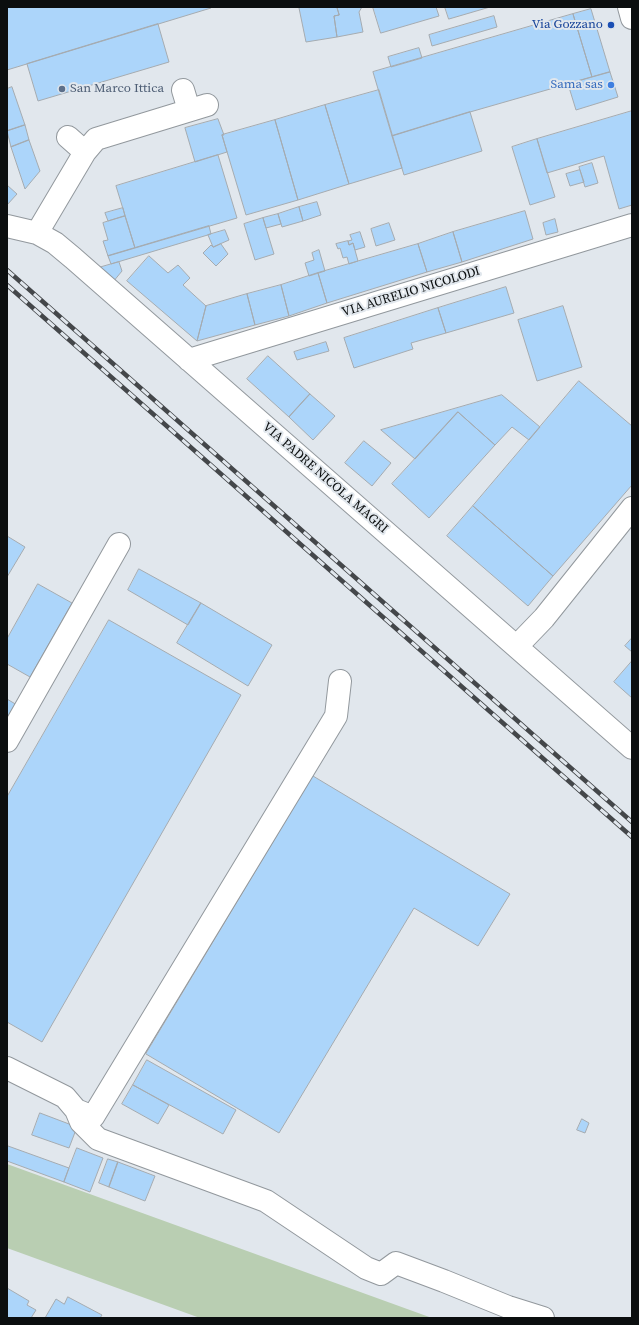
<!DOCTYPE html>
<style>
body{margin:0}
#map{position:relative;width:639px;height:1325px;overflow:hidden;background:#e1e7ed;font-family:"Source Serif 4",serif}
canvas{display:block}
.frame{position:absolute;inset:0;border:8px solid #0b0e0f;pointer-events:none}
</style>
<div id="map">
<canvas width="639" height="1325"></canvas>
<div class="frame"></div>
</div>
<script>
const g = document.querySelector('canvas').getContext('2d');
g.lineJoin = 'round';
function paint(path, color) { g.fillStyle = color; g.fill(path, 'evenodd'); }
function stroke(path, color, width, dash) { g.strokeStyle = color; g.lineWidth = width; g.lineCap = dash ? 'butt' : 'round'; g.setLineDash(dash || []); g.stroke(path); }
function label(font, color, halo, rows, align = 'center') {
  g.font = font + ' "Source Serif 4",serif'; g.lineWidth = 4; g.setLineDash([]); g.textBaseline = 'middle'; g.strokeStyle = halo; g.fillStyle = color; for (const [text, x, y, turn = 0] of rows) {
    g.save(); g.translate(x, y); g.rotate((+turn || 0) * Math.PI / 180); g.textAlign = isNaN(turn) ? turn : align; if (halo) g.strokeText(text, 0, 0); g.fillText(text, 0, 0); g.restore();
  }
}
paint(new Path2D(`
 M7 1164 432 1318H200L7 1248Z`), '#b9ceb2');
const building = new Path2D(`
 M7 7H211V8L7 70Z
 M308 7H337L339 15 334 16 337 37 306 42 299 8Z
 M337 7H362L359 12 363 32 337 37 334 16 339 15Z
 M373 7H436L439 16 381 33Z
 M445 7H490L449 19Z
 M591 9 610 72 592 77 573 14Z
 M573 14 592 77 470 112 392 136 373 72Z
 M494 16 497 27 432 46 429 35Z
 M158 24 169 62 38 101 27 64Z
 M419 48 422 58 391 67 388 57Z
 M610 72 618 97 576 110 568 84Z
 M12 87 25 125 7 131V89Z
 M379 90 402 168 349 184 325 105Z
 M325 105 349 184 298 200 275 120Z
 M632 111V205L619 209 604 156 547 173 537 139Z
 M470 112 482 151 404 175 392 136Z
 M218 119 224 135H222L227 152 195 162 185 128Z
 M275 120 298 200 246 215 222 135Z
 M25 125 29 140 11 147 7 131Z
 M537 139 555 197 530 205 512 147Z
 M29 140 40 171 25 189 11 147Z
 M218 155 237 218 135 248 116 186Z
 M592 163 598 183 585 187 579 167Z
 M580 170 584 182 570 186 566 174Z
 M7 185 17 194 7 205Z
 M317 202 321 215 303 221 299 207Z
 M299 207 303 221 282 227 278 214Z
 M123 208 125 216 108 221 105 213Z
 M525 211 533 239 462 262 453 232Z
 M278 214 281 224 266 228 263 218Z
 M125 216 135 248 108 256 103 241 108 240 103 223Z
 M263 218 274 254 255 260 244 224Z
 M555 219 558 232 546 235 543 223Z
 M389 223 395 240 376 246 371 229Z
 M209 226 211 234 111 264 108 256Z
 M225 230 229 240 213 247 208 235Z
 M360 232 365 247 355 250 353 243 349 245 348 241 352 240 350 235Z
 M453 232 462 262 427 272 418 244Z
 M348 241 349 245 353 243 358 261 349 264 347 257 343 258 340 248 338 249 336 244Z
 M221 244 228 254 216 266 203 253 211 245 213 247Z
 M418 244 427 272 327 303 318 273Z
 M319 250 325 271 309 276 305 263 314 260 312 253Z
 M149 256 168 273 178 265 190 278 183 285 206 306 197 341 127 281Z
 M119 262 122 271 113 282 98 268Z
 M318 273 327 303 289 316 281 285Z
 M281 285 289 316 255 325 247 294Z
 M506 287 514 313 446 333 438 308Z
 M247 294 255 325 197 341 206 306Z
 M563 306 582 367 537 381 518 320Z
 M438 308 446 333 411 343 413 349 354 368 344 338Z
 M326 342 329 351 297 360 294 352Z
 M268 356 310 394 289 417 247 379Z
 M579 381 632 426V485L553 576 473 506Z
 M310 394 335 416 313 440 289 417Z
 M502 395 540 427 529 440 512 427 495 445 458 412 415 459 381 430Z
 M458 412 495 445 429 518 392 484Z
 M364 441 391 463 372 486 345 463Z
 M473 506 553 576 528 606 447 536Z
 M7 536 25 547 7 577Z
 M139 569 201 603 188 625 128 590Z
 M38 584 72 603 30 677 7 664V639Z
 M201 603 272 645 248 686 177 643Z
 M109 620 241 695 42 1042 7 1022V797Z
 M632 638V652L625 646Z
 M632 661V698L614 682Z
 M7 699 22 708 7 722Z
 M313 776 510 894 478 946 414 908 279 1133 146 1054Z
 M147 1060 236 1110 223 1134 133 1085Z
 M133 1085 169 1105 158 1124 122 1104Z
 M40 1113 77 1127 69 1148 32 1135Z
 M582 1119 589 1123 585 1133 577 1130Z
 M8 1146 69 1168 64 1182 7 1161V1150Z
 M77 1148 103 1158 90 1192 64 1182Z
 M108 1159 118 1162 109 1187 99 1183Z
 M118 1162 155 1176 145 1201 109 1187Z
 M7 1288 29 1301 27 1305 36 1310 31 1318H7Z
 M68 1297 102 1315 100 1318H45L56 1299 64 1304Z`);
paint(building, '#acd5fa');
stroke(building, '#a5abb0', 1);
const minor = new Path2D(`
 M629 7 632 18
 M183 90 189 110
 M68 137 85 152
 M7 226 37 233 55 243 73 258 632 748
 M37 233 85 152 96 139 207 105
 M189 360 632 225
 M517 646 544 618 632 508
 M7 741 119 544
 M7 1068 65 1097 76 1110 81 1122 98 1139 266 1201 366 1268 381 1274 396 1263 444 1281 508 1307 543 1318
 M76 1110 93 1117 336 716 340 681`);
stroke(minor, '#92989d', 24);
stroke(minor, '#fff', 22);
const rail = new Path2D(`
 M7 270 632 822
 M7 285 632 837`);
stroke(rail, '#44474a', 4.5);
stroke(rail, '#e1e7ed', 3, [9]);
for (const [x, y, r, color] of [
 [611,25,4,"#1a4fb4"],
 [611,85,4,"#3f7fe0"],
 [62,89,4,"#5c6f8a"]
]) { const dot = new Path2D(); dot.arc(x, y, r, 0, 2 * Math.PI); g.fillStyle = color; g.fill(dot); stroke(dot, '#e1e7ed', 1.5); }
label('13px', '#164399', '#e1e7ed', [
 ["Via Gozzano",603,25]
], 'right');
label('13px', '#366cbe', '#e1e7ed', [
 ["Sama sas",603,85]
], 'right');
label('13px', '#4e5e75', '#e1e7ed', [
 ["San Marco Ittica",70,89]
], 'left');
label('13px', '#0b0e0f', '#e1e7ed', [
 ["VIA AURELIO NICOLODI",411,292,-17],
 ["VIA PADRE NICOLA MAGRI",325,478,41]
]);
</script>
